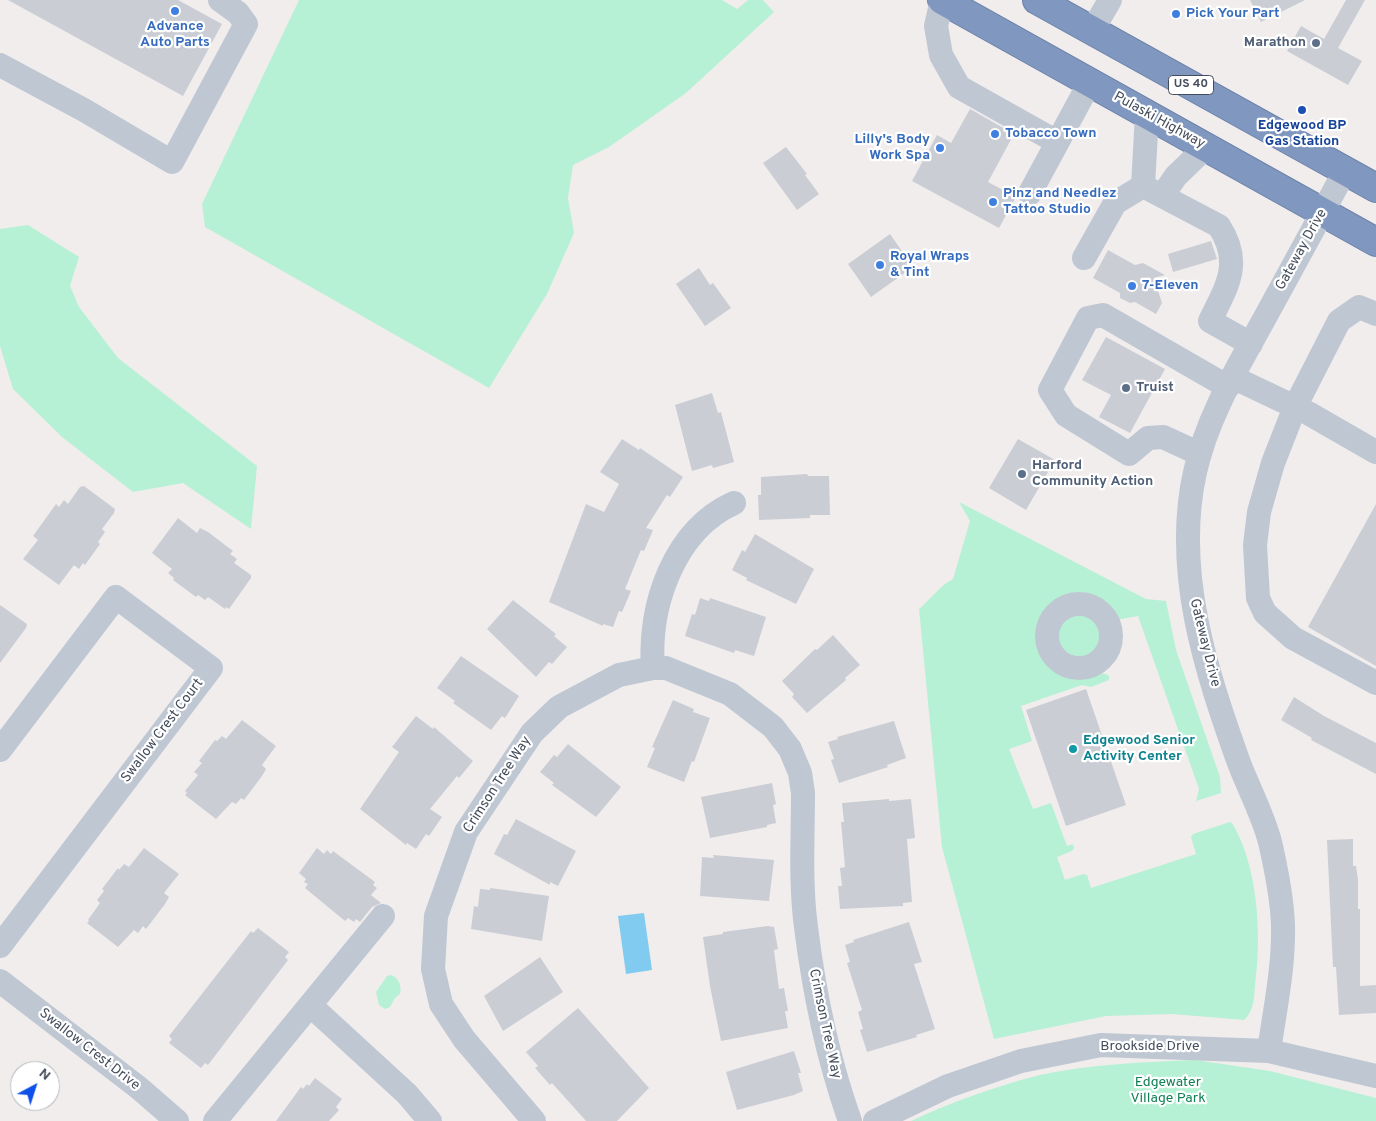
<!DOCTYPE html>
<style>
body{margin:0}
#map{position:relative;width:1376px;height:1121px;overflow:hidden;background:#f0edec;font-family:Overpass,sans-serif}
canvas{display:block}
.north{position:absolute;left:10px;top:1061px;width:50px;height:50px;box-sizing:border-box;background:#fff;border:1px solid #b4b8bd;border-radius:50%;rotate:40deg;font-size:14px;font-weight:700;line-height:20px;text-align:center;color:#444d5b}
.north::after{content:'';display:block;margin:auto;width:18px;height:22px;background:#0d51e8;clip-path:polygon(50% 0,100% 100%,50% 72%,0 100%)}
</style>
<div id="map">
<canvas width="1376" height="1121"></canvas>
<div class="north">N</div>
</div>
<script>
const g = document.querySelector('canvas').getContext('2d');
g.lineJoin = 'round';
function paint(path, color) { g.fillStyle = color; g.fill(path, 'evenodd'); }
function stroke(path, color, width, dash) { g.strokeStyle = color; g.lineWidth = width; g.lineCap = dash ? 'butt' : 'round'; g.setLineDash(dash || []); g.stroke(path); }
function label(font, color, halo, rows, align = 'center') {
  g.font = font + ' Overpass,sans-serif'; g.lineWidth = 4.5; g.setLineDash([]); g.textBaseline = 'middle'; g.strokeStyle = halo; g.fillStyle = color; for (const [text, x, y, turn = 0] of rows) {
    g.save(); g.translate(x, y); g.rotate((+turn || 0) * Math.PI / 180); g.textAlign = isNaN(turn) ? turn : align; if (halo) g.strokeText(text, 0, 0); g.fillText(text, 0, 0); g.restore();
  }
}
paint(new Path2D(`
 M299 0H722L737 9 748 0H763L774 12 686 93 609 147 573 165 568 198 574 233 547 294 489 388 205 227 202 204Z
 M28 225 79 257 70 286 79 307 118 358 257 466 251 529 183 483 133 492 62 437 13 389 0 346V229Z
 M959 502 1146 599 1166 601 1176 650 1220 777 1221 793 1196 801 1199 789 1138 616 1116 620C1105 596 1069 588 1051 609 1033 631 1042 664 1067 673 1078 678 1094 673 1106 674L1109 676V680L1091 687 1082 685 1021 706 1032 741 1009 749 1033 809 1051 803 1067 846 1073 844 1074 848 1072 851 1057 857 1065 880 1083 874 1087 875 1091 888 1196 854 1191 837 1193 834 1230 822 1232 823C1258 865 1262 936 1255 985 1254 998 1254 1011 1244 1020L1172 1014 1106 1016 994 1039 942 847 919 609C931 599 939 586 953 579L970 521Z
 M1056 636a25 25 0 1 1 50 0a25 25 0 1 1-50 0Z
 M391 975C399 978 402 986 400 994L395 998 390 1007 385 1009 379 1005 376 992 387 976Z
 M1195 1060 1270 1071 1376 1098V1121H911C952 1102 996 1086 1040 1075 1091 1064 1144 1062 1195 1060Z`), '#b7f1d5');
paint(new Path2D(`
 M644 913 652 970 626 974 618 916Z`), '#81cbf1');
paint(new Path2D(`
 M8 0H178L222 24 183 96Z
 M1250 0H1305L1261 22Z
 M1346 0H1365L1338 48 1362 61 1348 85 1287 51 1301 26 1324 39Z
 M970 109 1014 134 988 182 1016 197 999 228 912 181 937 135 951 143Z
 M786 147 807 174 805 175 819 194 797 210 763 163Z
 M890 234 913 267 871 297 848 264Z
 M1211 241 1217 259 1173 272 1168 254Z
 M1108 250 1135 265 1143 263 1165 275 1154 278 1162 303 1156 314 1135 302 1130 303 1120 298V293L1093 278Z
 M699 268 710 285 713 283 731 308 705 326 676 284Z
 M1106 337 1165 369 1130 433 1099 417 1111 395 1082 380Z
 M712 393 718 413 721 412 734 462 713 468 712 465 692 471 675 405Z
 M622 439 639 450 640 448 683 477 670 497 667 495 646 528 653 530 644 551 641 550 625 589 631 591 622 612 619 611 613 627 603 624V626L549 602 586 504 604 512 619 484 600 472Z
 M1018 439 1055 460 1026 510 989 488Z
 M807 474 808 476H829L830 515H810V518L759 520 758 495H761V477Z
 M84 486 115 509 114 513 102 529 105 532 98 542 100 544 85 565 83 563 79 569 74 565 59 585 23 559 38 540 33 536 56 504 59 507 64 500 68 504 80 487Z
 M1376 504V666L1308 627Z
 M178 518 197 533 200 528 208 532 233 551 230 554 237 559 234 563 251 575V578L229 609 226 607 225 609 208 597 205 600 198 595 196 597 173 580 174 578 168 573 172 569 152 553Z
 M755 534 814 569 796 604 746 580 747 578 732 570 742 550 745 552Z
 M700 598 709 601 710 598 766 617 754 656 735 650 734 653 685 636 692 614 695 615Z
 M513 600 556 634 554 636 567 647 552 664 549 662 536 677 487 629Z
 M0 605 27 624 26 628 0 663Z
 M833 635 860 665 845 678 846 680 807 713 792 697 794 694 782 681 815 649 817 650Z
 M461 656 519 696 505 718 502 716 491 730 453 703 455 701 437 688Z
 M1086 689 1126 805 1066 826 1026 710Z
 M1294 697 1324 716 1376 743V774L1311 740 1312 738 1281 720Z
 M673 700 694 709 693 712 710 718 694 762 692 761 684 782 647 767 655 748 652 747Z
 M416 716 433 729 434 727 473 761 459 778 457 776 430 809 442 817 429 836 426 834 416 849 407 843 406 845 360 809 399 752 392 747Z
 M242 720 276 746 262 765 266 769 262 776 244 800 241 798 236 804 232 802 216 819 185 795 187 793 185 791 198 775 194 772 202 763 199 761 215 740 217 741 222 736 226 739Z
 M894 721 906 758 887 765 888 767 839 783 831 760 834 759 828 742 838 739 837 737Z
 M568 744 621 787 596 817 552 785 554 783 540 772 554 755 557 757Z
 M772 783 776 804 773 805 776 823 767 825V827L710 838 701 797Z
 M889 799V801L911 799 915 838 907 839 912 902 903 903V906L840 909 838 886H842L840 868 845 867 841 822H844L842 803Z
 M516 819 576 851 558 886 550 882V885L494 854 504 834 507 835Z
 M1353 839V866H1356L1358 880V909H1360V986L1376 985V1013L1339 1015 1336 967H1333L1327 840Z
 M144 848 179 874 164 893 169 897 165 904 146 929 143 926 138 933 134 930 118 947 87 923 89 921 88 920 100 903 97 900 104 891 102 889 118 868 119 870 124 864 129 867Z
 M317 848 324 854 327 850 331 854 333 851 375 882 373 885 377 888 371 895 381 903 372 907 360 922 356 919 354 922 348 918 345 921 305 888 308 884 304 882 306 879 299 873Z
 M713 855 774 860 769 901 700 896 702 857 714 858Z
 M490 888 549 896 542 941 471 929 474 906 478 907 480 889 490 890Z
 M909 922 922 962 914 964 935 1029 916 1035 917 1037 867 1052 860 1030 863 1029 858 1012 862 1010 847 963 850 962 845 945 854 942 853 940Z
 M768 926 774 927 778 949 774 950 779 989 784 988 788 1011H785L788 1028 721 1041 710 986 703 937 723 934V932Z
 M258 928 289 952 285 957 288 960 208 1065 205 1063 201 1068 169 1043 172 1039 169 1036 251 931 253 933Z
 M540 957 563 992 503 1031 484 996Z
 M578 1008 649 1088 617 1121H586L552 1083 550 1085 535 1068 538 1066 526 1052Z
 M794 1051 801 1073H798L803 1091 794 1095 737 1110 726 1072Z
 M315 1078 342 1099 336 1107 339 1110 329 1121H276L301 1087 303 1089 307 1084 309 1086Z`), '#cbcdd5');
const highway = new Path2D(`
 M942 0 1376 242
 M1037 0 1376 188`);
stroke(highway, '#6c82ab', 30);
stroke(new Path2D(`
 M942 0 936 26 941 55 959 87 1057 142
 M1092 31 1110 0
 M0 65 84 110 172 162 246 24 238 13 220 0
 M1143 186 1219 226C1243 263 1227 286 1210 321L1251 344
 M1030 193 1090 82
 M1162 196 1176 176 1206 147
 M1084 258 1115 203 1143 186 1147 114
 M1376 314 1359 307 1339 321 1295 407 1273 463 1259 512 1255 545 1258 598 1265 613 1293 638 1376 683
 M1232 377 1308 413 1376 452
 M1200 454 1163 437 1148 438 1129 454 1066 415 1050 390 1088 318 1103 315 1228 387
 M1047 636a32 32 0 1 1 64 0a32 32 0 1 1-64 0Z
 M653 668C648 606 674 530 734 503
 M0 750 116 597 211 668 0 946
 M0 981 139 1088 177 1121
 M310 1005 407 1094 430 1121
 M1269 1051C1275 1009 1284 967 1283 925 1282 898 1276 868 1270 842 1263 815 1249 789 1239 763 1206 671 1173 571 1195 472 1207 418 1236 370 1262 323 1290 272 1317 222 1345 171
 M215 1121 383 916
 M534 1121 464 1039 441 1004 433 969 436 916 466 832 532 733 559 707 619 675 653 668H666L730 694 773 727 790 749 800 773 803 793C803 837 800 883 806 927 814 992 828 1059 850 1121
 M875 1121 948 1086 1021 1061 1101 1045 1269 1051 1376 1076`), '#bfc7d3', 24);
stroke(highway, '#8097bf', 28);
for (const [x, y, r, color] of [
 [175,11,5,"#3f7fe0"],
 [1176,14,5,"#3f7fe0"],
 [1316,43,5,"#5c6f8a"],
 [1302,110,5,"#1a4fb4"],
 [995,134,5,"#3f7fe0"],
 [940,148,5,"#3f7fe0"],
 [993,202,5,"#3f7fe0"],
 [880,265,5,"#3f7fe0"],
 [1132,286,5,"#3f7fe0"],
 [1126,388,5,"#5c6f8a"],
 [1022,474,5,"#5c6f8a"],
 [1073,749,5,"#0f9aa8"]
]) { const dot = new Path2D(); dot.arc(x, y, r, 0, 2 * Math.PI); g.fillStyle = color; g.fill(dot); stroke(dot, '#fff', 2); }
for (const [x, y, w] of [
 [1191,85,45]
]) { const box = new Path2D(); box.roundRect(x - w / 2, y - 9.5, w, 19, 4); g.fillStyle = '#fff'; g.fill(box); stroke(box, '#444d5b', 1); }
label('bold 12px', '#444d5b', null, [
 ["US 40",1191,85]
]);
label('bold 14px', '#366cbe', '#fff', [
 ["Pick Your Part",1186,14],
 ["Advance",175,27,"center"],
 ["Auto Parts",175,43,"center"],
 ["Tobacco Town",1005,134],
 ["Lilly's Body",930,140,"right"],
 ["Work Spa",930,156,"right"],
 ["Pinz and Needlez",1003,194],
 ["Tattoo Studio",1003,210],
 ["Royal Wraps",890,257],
 ["& Tint",890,273],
 ["7-Eleven",1142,286]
], 'left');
label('bold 14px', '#4e5e75', '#fff', [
 ["Marathon",1306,43,"right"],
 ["Truist",1136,388],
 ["Harford",1032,466],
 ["Community Action",1032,482]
], 'left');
label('14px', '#444d5b', '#fff', [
 ["Pulaski Highway",1159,121,29],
 ["Gateway Drive",1302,250,-61],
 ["Gateway Drive",1204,643,76],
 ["Swallow Crest Court",163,731,-53],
 ["Crimson Tree Way",498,785,-57],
 ["Crimson Tree Way",824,1024,78],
 ["Brookside Drive",1150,1047],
 ["Swallow Crest Drive",89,1050,38]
]);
label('bold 14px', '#164399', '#fff', [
 ["Edgewood BP",1302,126],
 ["Gas Station",1302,142]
]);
label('bold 14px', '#0d838f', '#fff', [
 ["Edgewood Senior",1083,741],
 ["Activity Center",1083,757]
], 'left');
label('14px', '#118056', '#fff', [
 ["Edgewater",1168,1083],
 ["Village Park",1168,1099]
]);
</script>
